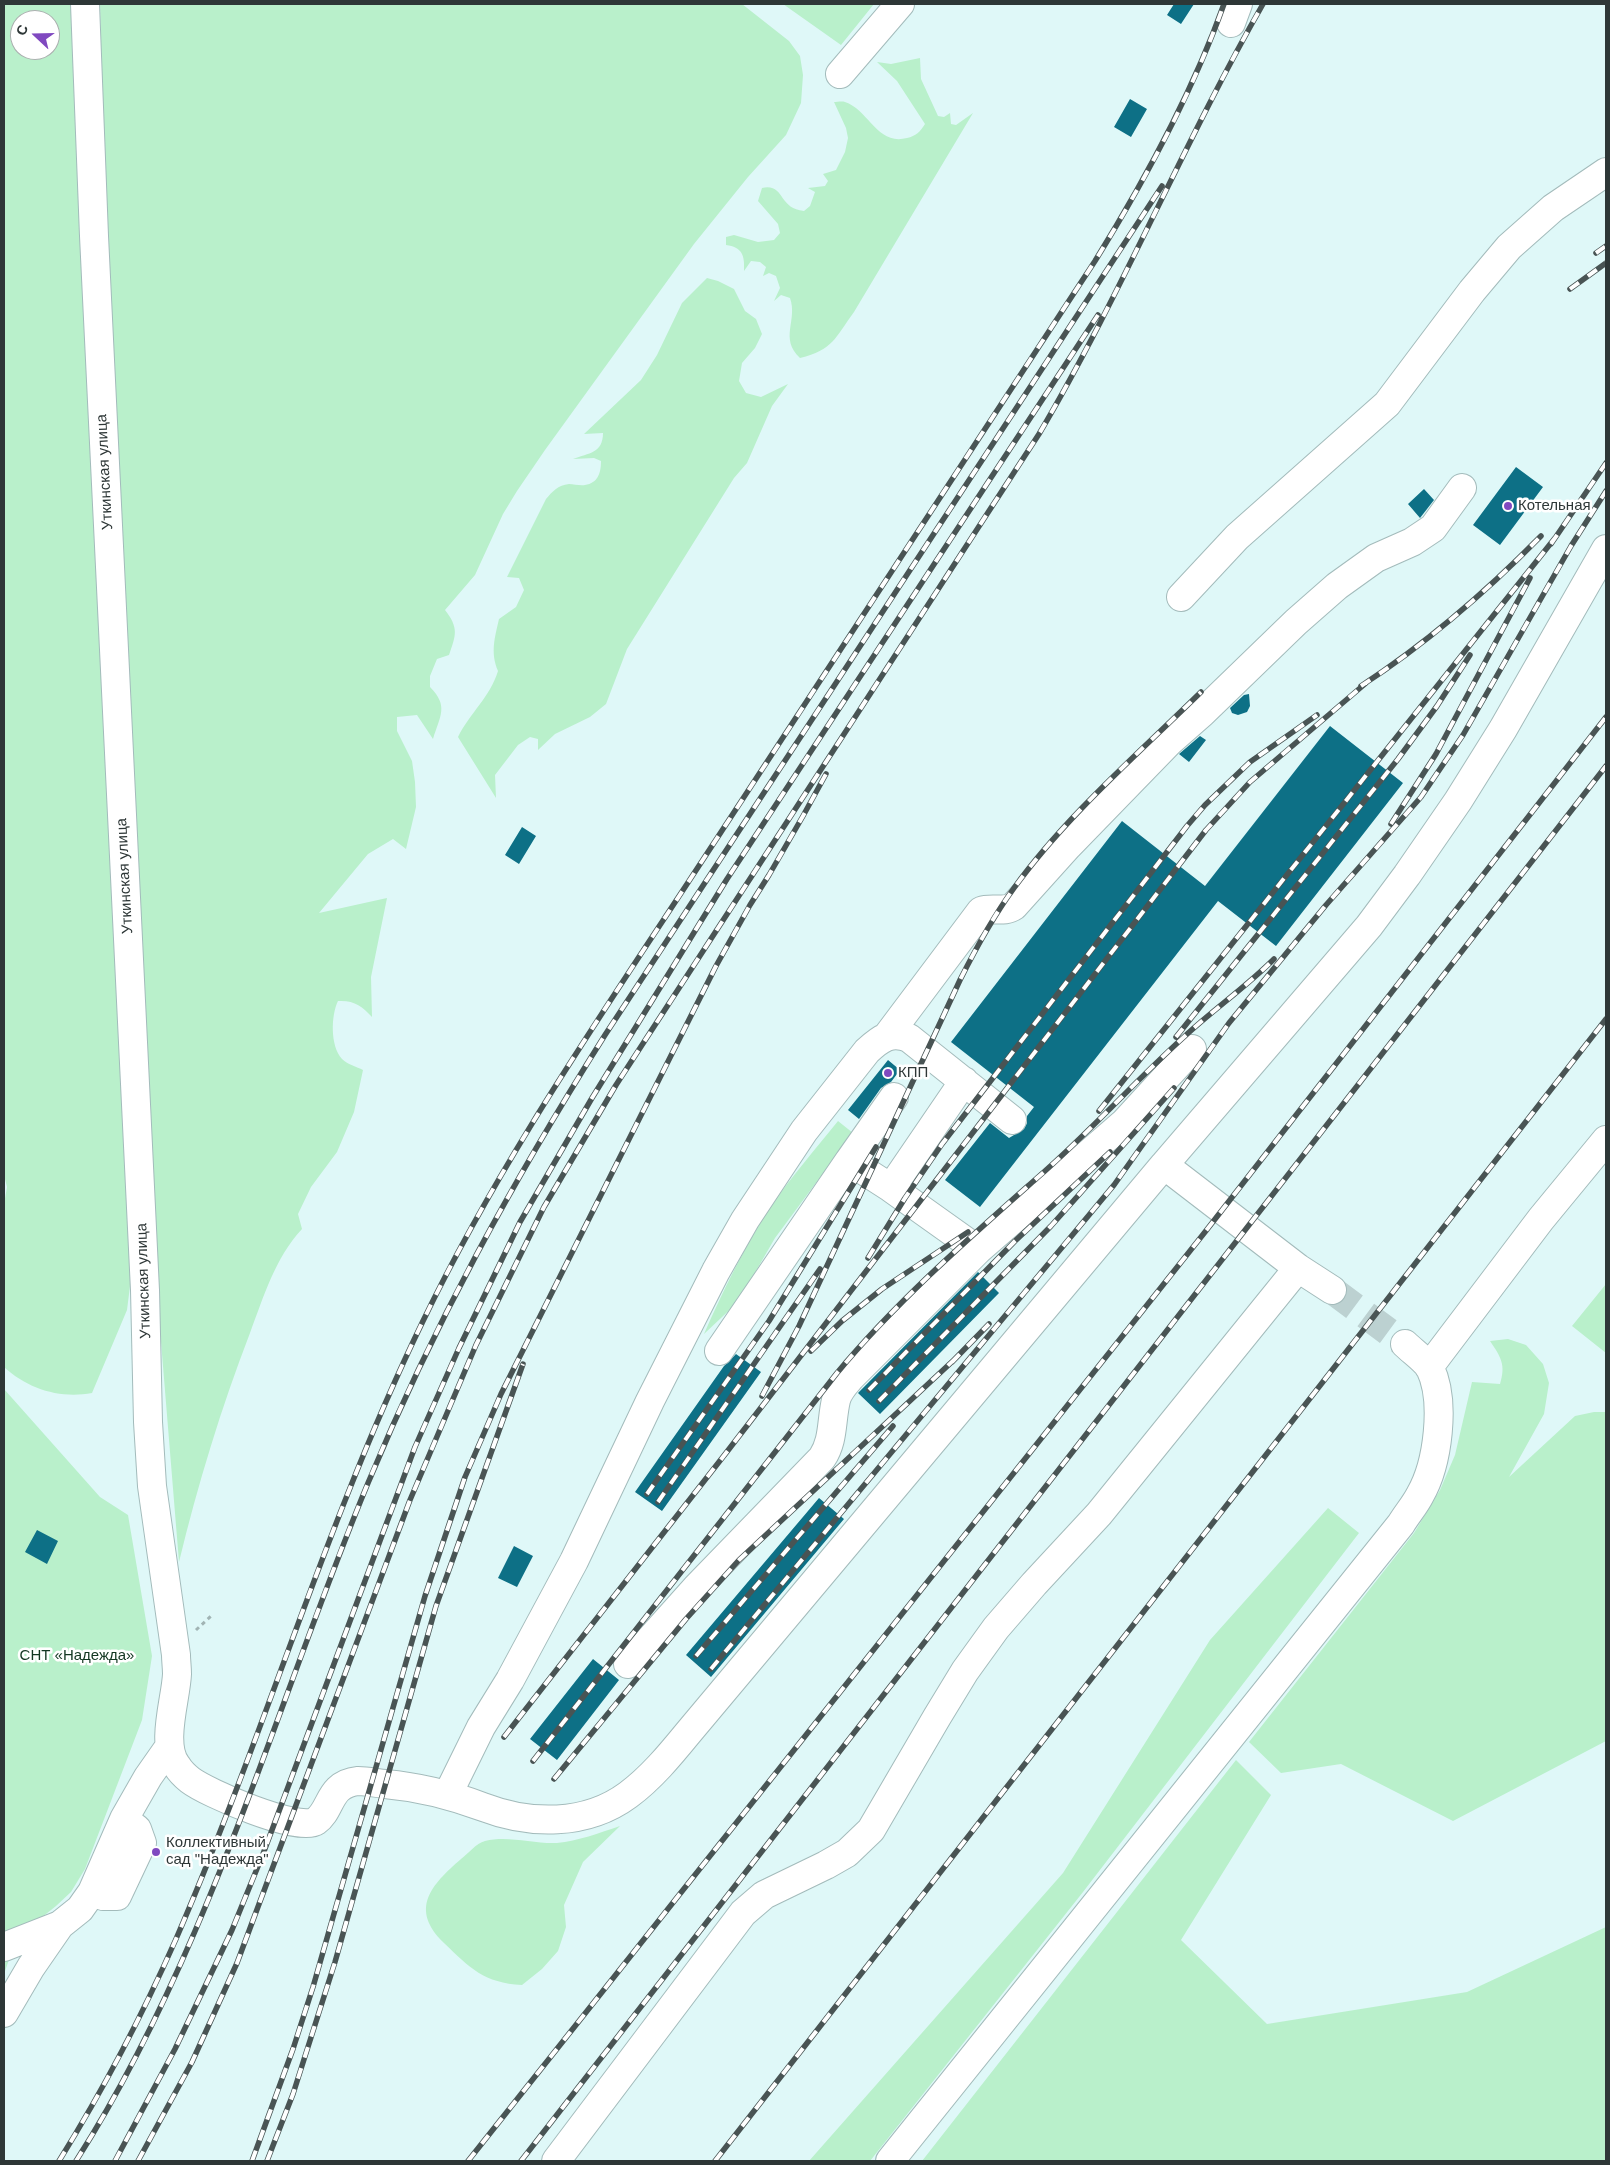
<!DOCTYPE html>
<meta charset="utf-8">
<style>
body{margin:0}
#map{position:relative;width:1610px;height:2165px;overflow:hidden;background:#dff8f8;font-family:Helvetica,sans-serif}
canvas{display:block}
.frame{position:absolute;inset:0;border:5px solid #2e3737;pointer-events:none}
.north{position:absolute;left:10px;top:10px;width:50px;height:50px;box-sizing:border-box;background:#fff;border:1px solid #abafaf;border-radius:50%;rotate:291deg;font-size:14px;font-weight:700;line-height:20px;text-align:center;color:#2e3737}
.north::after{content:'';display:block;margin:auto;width:18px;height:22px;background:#8049c0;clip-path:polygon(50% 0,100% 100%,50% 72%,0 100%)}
</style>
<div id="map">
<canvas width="1610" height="2165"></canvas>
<div class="frame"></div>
<div class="north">С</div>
</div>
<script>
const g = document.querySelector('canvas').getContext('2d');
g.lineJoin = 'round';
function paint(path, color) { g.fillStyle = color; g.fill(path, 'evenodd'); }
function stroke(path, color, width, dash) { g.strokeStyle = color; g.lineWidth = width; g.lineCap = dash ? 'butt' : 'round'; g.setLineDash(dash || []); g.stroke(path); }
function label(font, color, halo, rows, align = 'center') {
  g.font = font + ' Helvetica,sans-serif'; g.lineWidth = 5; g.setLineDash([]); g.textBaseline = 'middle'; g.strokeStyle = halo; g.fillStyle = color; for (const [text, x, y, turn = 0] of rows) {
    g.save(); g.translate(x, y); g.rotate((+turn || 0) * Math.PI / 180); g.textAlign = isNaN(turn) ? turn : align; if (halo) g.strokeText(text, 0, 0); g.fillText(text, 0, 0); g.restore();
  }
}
paint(new Path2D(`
 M4 4H71L131 1278 127 1310 92 1393C60 1399 28 1389 4 1367V1204L7 1187 4 1175ZM20 20H50V50H20Z
 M100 4H742L789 41 800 56 803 75 801 103 786 135 748 177 694 244 545 450 517 491 503 514 475 575 445 610C459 628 456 635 449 655L437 659 430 676V687C449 706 440 716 433 739L417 715 397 717V731L412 761 415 782 416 807 406 849 393 839 368 854 319 913 387 898 371 977 372 1017C362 1006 354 1000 338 1001 331 1015 330 1046 342 1059 347 1064 357 1067 363 1070L354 1112 337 1152 311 1187 298 1214 302 1229C275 1258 264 1296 250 1333 221 1408 198 1484 179 1562L158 1305 106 265Z
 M783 4H874L841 45Z
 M920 58 921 79 938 116 944 117 950 113 951 124 956 125 973 113 854 312C835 338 833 350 800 358 779 338 798 321 790 298L781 295 774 301 780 288 776 276 769 273 763 276 766 267 760 262 751 261 744 271C745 255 742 247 726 245V237L734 235 758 242 774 240 780 233 778 224 758 201 762 188C785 183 778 209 804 211L810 206 815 192 808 188 825 186 828 181 823 174 836 170 845 152 848 138 846 128 834 102C837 102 842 101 845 102 869 110 877 146 907 138 916 136 920 132 925 124L897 81 877 62 891 64Z
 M707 278 718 281 734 289 745 311 756 319 762 334 755 348 742 363 739 381 746 393 761 397 788 384 772 406 747 463 734 478 627 649 606 704 590 717 555 734 538 750V739L530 737 518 745 495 775 496 798 458 737C470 713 490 697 498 671 490 652 495 637 499 619L516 607 524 590 519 578 507 577 546 499C552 492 558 485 569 484 574 484 580 486 585 485 598 483 601 473 601 461L594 458 573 459C589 453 603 453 603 433L584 434 641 380 657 355 682 303Z
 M838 1121 853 1133 775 1238 738 1302 704 1334C723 1291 744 1247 770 1208 790 1178 815 1150 838 1121Z
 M1606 1284V1353L1572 1326Z
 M1508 1339 1526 1345 1543 1364 1549 1383 1544 1414 1509 1477 1575 1416 1594 1412H1606V1741L1453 1821 1341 1764 1281 1773 1249 1742 1414 1533 1440 1490 1455 1455 1472 1382 1500 1384C1506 1365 1501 1357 1490 1341Z
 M4 1389 100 1497 128 1515 152 1656 142 1720 85 1869 71 1892 56 1906 41 1918 20 1928 4 1974Z
 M1328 1508 1359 1533 1083 1892 870 2161H809L1063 1873 1210 1640Z
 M1236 1760 1271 1795 1181 1940 1267 2024 1467 1992 1606 1927V2161H922Z
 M620 1826 583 1862 564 1905 566 1927 558 1951 542 1969 522 1985C484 1983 470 1968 444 1943 409 1909 431 1885 461 1859 468 1854 476 1843 485 1841 508 1835 533 1844 557 1843 578 1841 599 1833 620 1826Z`), '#b9f0cb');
paint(new Path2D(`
 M1174 4H1194L1181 24 1167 15Z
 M1130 99 1147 109 1131 137 1114 127Z
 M1516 467 1543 487 1500 545 1473 525Z
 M1424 489 1434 500 1420 518 1408 504Z
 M1249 694 1250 706 1247 712 1238 715 1232 713 1230 708 1244 695Z
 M1330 726 1403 783 1276 946 1218 901 980 1207 945 1180 990 1123 1009 1138 1024 1129 1027 1123V1116L1034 1107 951 1042 1122 821 1205 886Z
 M1200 736 1206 740 1189 762 1179 754Z
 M522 827 536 836 519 864 505 855Z
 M888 1060 900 1070 891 1082 881 1088 859 1119 848 1110Z
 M978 1272 999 1293 880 1414 858 1393Z
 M736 1354 761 1372 662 1511 635 1492 724 1366Z
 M819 1498 844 1519 711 1677 686 1655Z
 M37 1530 58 1541 47 1564 25 1552Z
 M514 1546 533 1556 517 1587 498 1578Z
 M593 1659 619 1680 557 1760 530 1739Z`), '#0d7086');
stroke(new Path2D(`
 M1332 1290 1405 1344`), '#bcd1d1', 28, [28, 14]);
const minor = new Path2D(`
 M85 4 94 236 145 1290 148 1422 152 1486 176 1655C176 1661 177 1667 177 1674 176 1699 160 1745 177 1766 180 1771 185 1776 190 1780 207 1793 299 1833 316 1821 332 1810 328 1784 358 1781 367 1781 376 1783 385 1784 419 1787 451 1795 483 1807 530 1825 586 1826 628 1795 651 1778 670 1755 688 1733L1164 1165 1298 1268 1332 1290
 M1231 23 1238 4
 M840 74 900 4
 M1181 597 1237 537 1387 404 1472 291 1509 247 1553 208 1606 172
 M888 1035 981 911C992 907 1004 913 1014 906L1068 846 1169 742 1202 713 1296 622 1337 586 1376 558 1412 542 1433 528 1462 488
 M964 1081 891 1188 978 1250
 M849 1161 894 1097
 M1164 1165 1369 926 1407 875 1458 801 1503 729 1606 549
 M719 1351 849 1161 891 1188
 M1429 1367 1541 1219 1606 1140
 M628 1664 696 1588 822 1458C834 1440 831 1421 836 1400 838 1391 845 1384 851 1377L978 1250 1125 1122 1192 1049
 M448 1794 481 1727 510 1680 574 1561 650 1401 716 1271 745 1220 804 1131 867 1051C881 1038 891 1031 909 1038L1012 1120
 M92 1892 103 1896H117L142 1843 137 1829 124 1819
 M4 1947 60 1925
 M4 2013 31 1967 60 1925 80 1909 92 1892 124 1819 148 1777 169 1747
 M556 2161 743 1913 764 1895 826 1865 847 1853 871 1830 937 1717 965 1671 996 1628 1034 1584 1099 1514 1298 1268
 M890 2161 1401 1524C1407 1514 1415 1505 1420 1495 1438 1464 1446 1401 1430 1368 1425 1360 1412 1351 1405 1344`);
stroke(minor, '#a3bbbb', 30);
stroke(new Path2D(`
 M196 1630 211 1616`), '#a1b4b4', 3, [4, 4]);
stroke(minor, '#fff', 28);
const rail = new Path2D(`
 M1596 253 1606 246
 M1570 289 1606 263
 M1551 544 1606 463
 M1361 686C1427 643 1486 592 1541 536
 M1391 824 1436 754 1530 578
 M1176 1037 1398 759 1437 706 1470 655
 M1099 1111 1555 538
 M868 1258 905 1198 942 1144 1187 826 1205 805 1250 762 1317 715
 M811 1351 842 1321 882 1289 968 1232
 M952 1362 989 1324
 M869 1390 1015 1241 1110 1152
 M762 1396 799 1326 960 980C976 948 993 917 1014 888 1066 816 1138 754 1201 692
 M879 1401 1051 1226 1174 1088
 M647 1494 769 1321 876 1147
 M658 1502 820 1269
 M696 1656 893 1426
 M711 1669 1114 1185 1229 1023 1326 905 1421 797 1463 735 1571 546 1606 491
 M504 1737 726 1453 1206 830 1250 782 1366 683
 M533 1761 837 1373C897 1301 967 1240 1037 1178 1089 1133 1134 1082 1185 1036 1214 1009 1246 987 1274 959
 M554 1779 686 1619 739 1560 956 1358
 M59 2161C103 2090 142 2016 176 1939 264 1736 326 1521 423 1321 502 1157 607 1007 706 855 836 657 965 459 1095 261 1145 180 1192 94 1224 4
 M76 2161C209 1952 274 1710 368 1483 434 1324 513 1181 605 1035L1162 186
 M115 2161 175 2049 232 1930 263 1854 415 1447 459 1348 520 1222 592 1098 727 879 1098 315
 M138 2161 192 2062 237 1963 410 1500 476 1345 544 1207 616 1085 1039 434C1121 295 1183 144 1263 4
 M252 2161 293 2049 313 1987 425 1596 465 1477 501 1394 716 966 750 905 769 875 803 816 826 774
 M267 2161 293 2094 335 1962 436 1606 523 1364
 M468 2161 1205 1232 1606 717
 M521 2161 1606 766
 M715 2161 1606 1019`);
stroke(rail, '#495454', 5.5);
stroke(rail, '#fff', 4, [11]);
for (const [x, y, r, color] of [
 [1508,506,5,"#8049c0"],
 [888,1073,5,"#8049c0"],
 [156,1852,5,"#8049c0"]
]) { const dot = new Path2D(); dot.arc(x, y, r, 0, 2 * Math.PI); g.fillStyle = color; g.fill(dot); stroke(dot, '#fff', 2); }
label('15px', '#2e3737', '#fff', [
 ["Уткинская улица",105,472,-93],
 ["Уткинская улица",125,876,-93],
 ["Уткинская улица",144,1281,-92]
]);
label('15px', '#2e3737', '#fff', [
 ["Котельная",1518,506],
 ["КПП",898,1073],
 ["Коллективный",166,1843],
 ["сад \"Надежда\"",166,1860]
], 'left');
label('15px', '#123621', '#fff', [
 ["СНТ «Надежда»",77,1656]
]);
</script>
